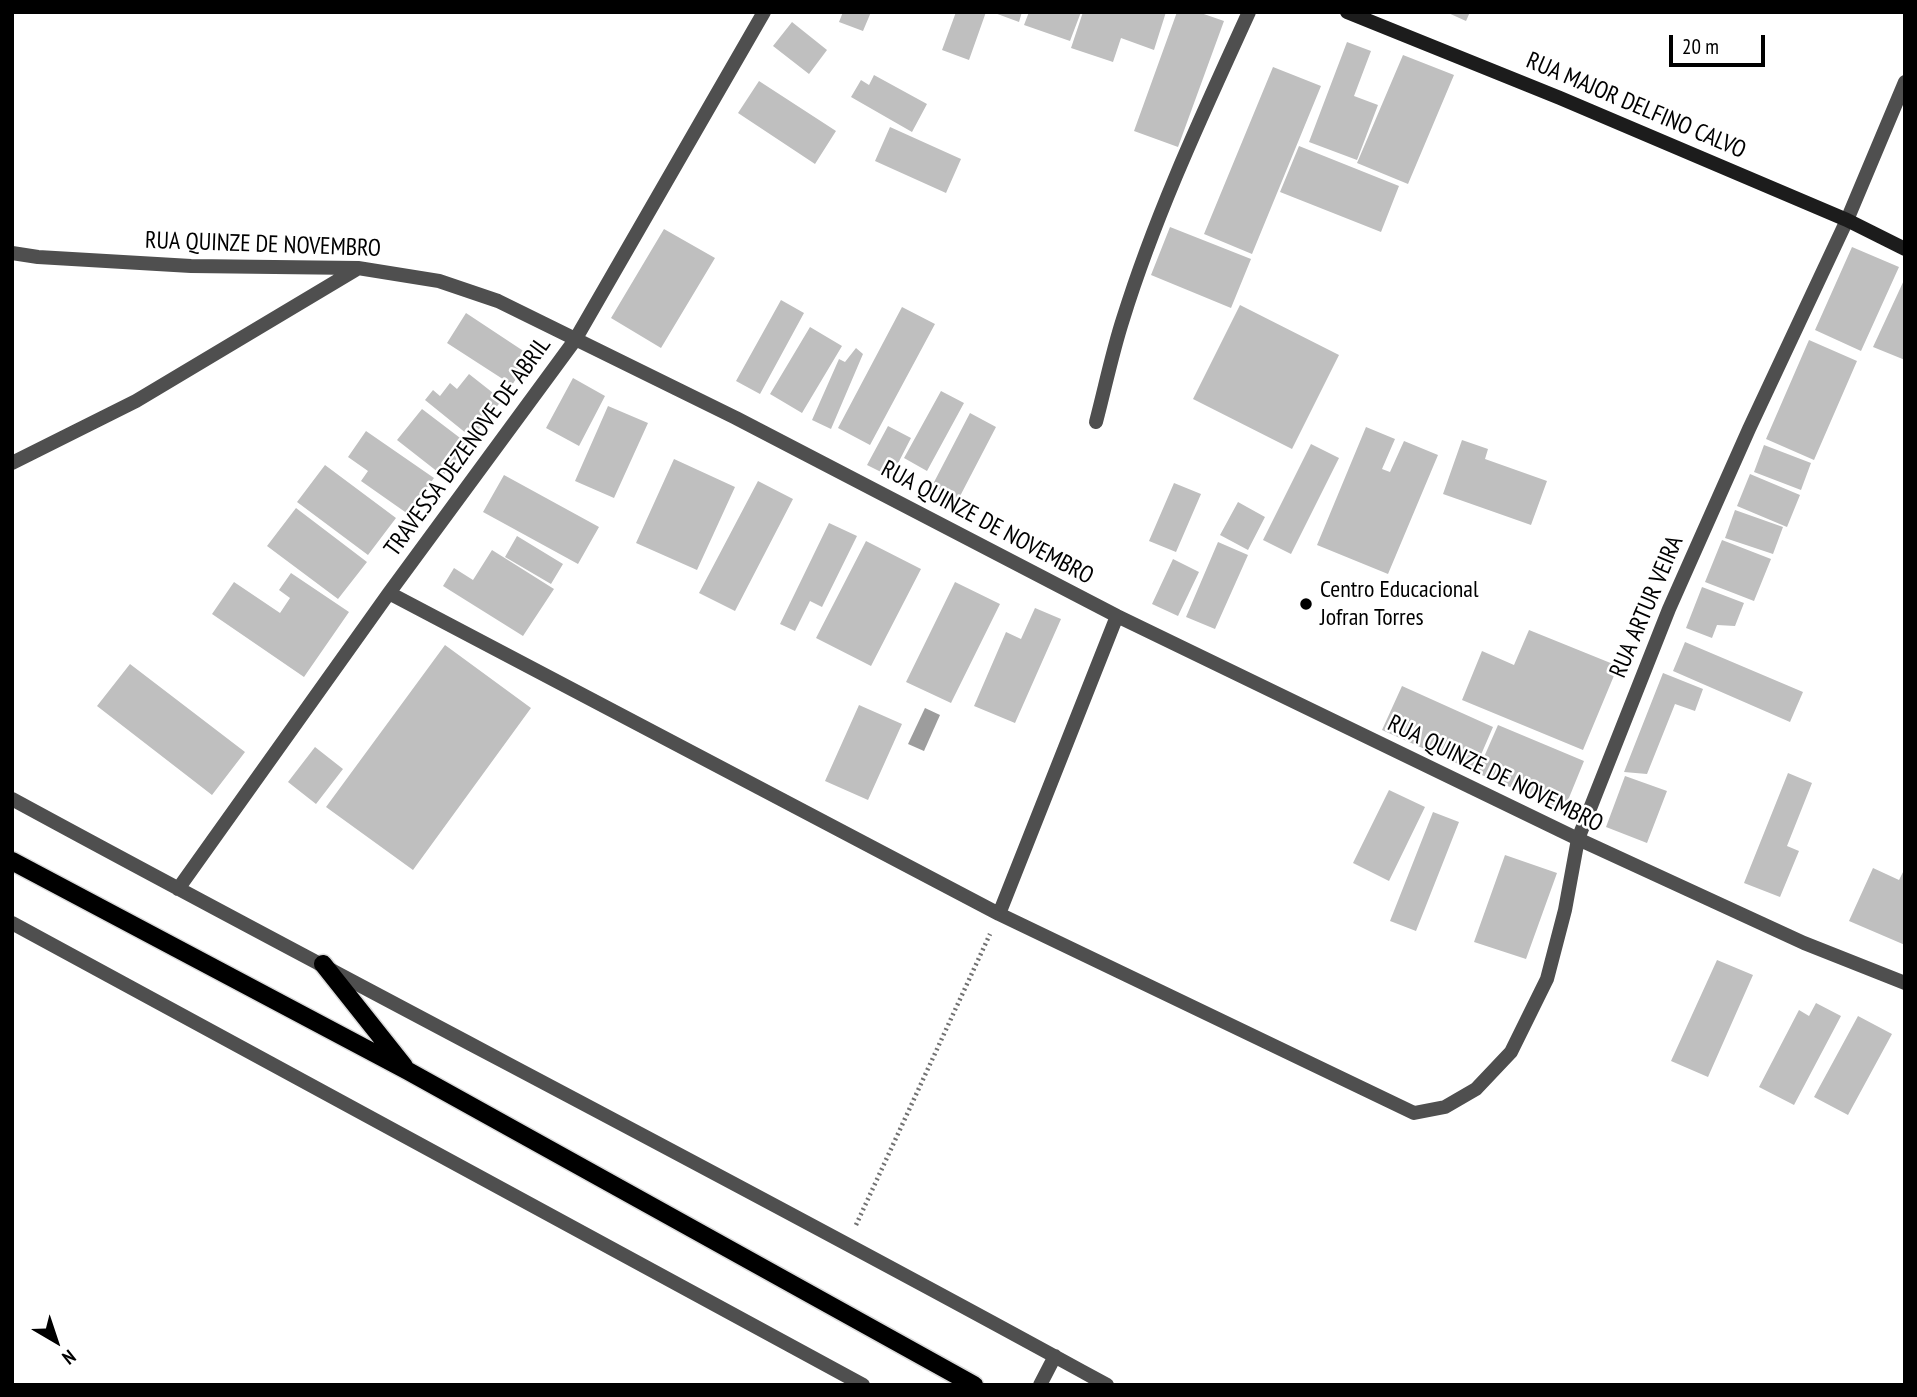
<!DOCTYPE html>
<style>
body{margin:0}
#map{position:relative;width:1917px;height:1397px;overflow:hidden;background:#fff;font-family:"PT Sans Narrow",sans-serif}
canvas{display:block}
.frame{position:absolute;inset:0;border:14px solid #000;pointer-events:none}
.north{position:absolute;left:21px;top:1306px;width:70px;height:70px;-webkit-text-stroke:5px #fff;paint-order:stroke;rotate:141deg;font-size:19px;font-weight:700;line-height:28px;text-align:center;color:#000}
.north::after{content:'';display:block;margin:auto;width:24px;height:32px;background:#000;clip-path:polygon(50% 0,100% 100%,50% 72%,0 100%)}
.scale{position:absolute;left:1669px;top:35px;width:96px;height:32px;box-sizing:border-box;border:4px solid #000;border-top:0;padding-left:9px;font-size:21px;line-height:24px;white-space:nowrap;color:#000;-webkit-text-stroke:5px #fff;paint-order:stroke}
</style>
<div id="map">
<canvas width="1917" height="1397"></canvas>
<div class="frame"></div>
<div class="north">N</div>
<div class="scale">20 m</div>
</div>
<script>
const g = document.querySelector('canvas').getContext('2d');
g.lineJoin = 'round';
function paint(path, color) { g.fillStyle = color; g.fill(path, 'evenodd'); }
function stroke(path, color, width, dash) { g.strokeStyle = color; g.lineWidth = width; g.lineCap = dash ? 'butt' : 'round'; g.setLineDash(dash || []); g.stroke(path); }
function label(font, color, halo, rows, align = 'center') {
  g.font = font + ' "PT Sans Narrow",sans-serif'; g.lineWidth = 5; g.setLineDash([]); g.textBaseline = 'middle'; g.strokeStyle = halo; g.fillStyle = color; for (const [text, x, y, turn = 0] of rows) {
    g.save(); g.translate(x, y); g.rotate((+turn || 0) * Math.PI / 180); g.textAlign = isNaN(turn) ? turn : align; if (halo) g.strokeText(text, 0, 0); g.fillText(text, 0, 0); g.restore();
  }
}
paint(new Path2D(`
 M925 708 940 715 924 751 908 744Z`), '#9d9d9d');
paint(new Path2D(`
 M843 12H871L863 31 839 22Z
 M956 12H986L969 60 942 50Z
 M992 12H1022L1019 22Z
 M1029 12H1081L1070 41 1024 25Z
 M1083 12H1166L1154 50 1121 38 1113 62 1071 48Z
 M1177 12H1198L1224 21 1178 147 1134 131Z
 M1446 12H1470L1466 21Z
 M792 22 827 50 809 74 773 46Z
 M1347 42 1371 51 1354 96 1378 105 1357 160 1309 142Z
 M1403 55 1454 75 1408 184 1357 163Z
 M1273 67 1321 86 1252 254 1204 234Z
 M874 75 927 104 912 132 851 97 861 80 869 85Z
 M759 81 836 131 815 164 738 113Z
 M890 127 961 159 946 193 875 161Z
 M1299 146 1399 186 1381 232 1280 192Z
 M1170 227 1251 259 1231 308 1151 275Z
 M664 229 715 258 661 348 611 318Z
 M1852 247 1899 267 1861 351 1815 330Z
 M1905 278V360L1873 347Z
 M781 300 804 313 760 394 736 381Z
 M1240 305 1339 355 1292 449 1193 399Z
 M902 307 935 324 870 445 838 428Z
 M466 313 531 356 512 385 447 343Z
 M810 327 842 346 802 413 770 394Z
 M1809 340 1857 361 1814 460 1766 439Z
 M856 348 863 354 831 429 812 420 839 359 845 362Z
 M469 374 502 400 472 438 425 400 433 390 440 396 450 383 457 389Z
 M573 378 605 396 579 446 546 428Z
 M941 391 964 403 927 471 904 458Z
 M608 406 648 423 614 498 575 481Z
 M422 409 468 444 443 476 397 440Z
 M970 413 996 427 958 500 932 486Z
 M888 426 911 438 891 477 867 465Z
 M1366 427 1395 439 1382 469 1390 472 1404 441 1438 455 1388 574 1317 545Z
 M366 431 434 478 408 514 361 481 368 471 348 457Z
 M1462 440 1488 449 1485 459 1547 481 1531 525 1443 494Z
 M1311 444 1339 458 1291 554 1263 540Z
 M1764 445 1811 463 1801 490 1754 472Z
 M674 459 735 487 697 570 636 543Z
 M325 465 396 518 368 555 297 502Z
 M1750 474 1800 495 1787 527 1737 506Z
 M504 475 599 527 578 564 483 512Z
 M758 481 793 499 735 611 699 593Z
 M1174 483 1201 494 1176 552 1149 541Z
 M1238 502 1265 517 1248 550 1220 535Z
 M296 508 367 562 338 599 267 546Z
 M1735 510 1783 527 1773 554 1725 538Z
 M829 523 857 536 822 607 810 601 795 631 780 624Z
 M517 536 563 564 551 584 505 557Z
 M1722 540 1771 559 1754 601 1705 582Z
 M866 541 921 569 871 666 816 638Z
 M1218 542 1248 555 1215 629 1186 617Z
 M492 550 554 589 523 636 443 586 454 568 473 580Z
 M1173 559 1199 572 1178 616 1152 604Z
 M291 573 349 612 304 677 212 614 234 582 280 613 290 598 279 590Z
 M955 582 1000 604 951 703 906 682Z
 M1702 587 1744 603 1735 626 1717 625 1712 638 1686 628Z
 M1035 608 1061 619 1015 723 974 706 1006 632 1021 639Z
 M1529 630 1618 666 1583 750 1462 700 1482 651 1514 665Z
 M1685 642 1803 692 1790 722 1673 671Z
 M445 645 531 708 413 870 326 807Z
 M130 664 245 752 212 795 97 706Z
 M1663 673 1703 689 1695 711 1675 704 1647 774 1624 772Z
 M1402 686 1493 727 1474 771 1382 730Z
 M859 705 902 724 868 800 825 781Z
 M1498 725 1584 761 1564 810 1477 773Z
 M315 747 343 769 316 804 288 782Z
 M1788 773 1812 783 1787 846 1799 851 1780 897 1744 883Z
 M1625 776 1667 791 1647 843 1606 827Z
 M1389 790 1425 807 1389 881 1353 863Z
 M1433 812 1459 822 1416 931 1390 921Z
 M1505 855 1557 873 1526 959 1474 942Z
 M1873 868 1899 880 1905 868V945L1849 921Z
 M1717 960 1753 975 1708 1077 1671 1061Z
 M1816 1003 1841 1016 1794 1105 1759 1087 1799 1010 1809 1016Z
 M1858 1016 1892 1034 1848 1115 1814 1097Z`), '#bfbfbf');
const primary = new Path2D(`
 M12 861 408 1071 974 1385
 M323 964 404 1066`);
stroke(primary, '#dbdbdb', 21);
stroke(new Path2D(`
 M856 1225 990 934`), '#717171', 4.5, [2, 3.5]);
stroke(new Path2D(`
 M12 253 38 257 191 266 358 268 439 281 498 301 736 418 1117 616 1578 839 1804 943 1905 983
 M1096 422C1105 388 1112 353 1123 319 1156 213 1203 113 1249 12
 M12 463 136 401 357 269
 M389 593 999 914 1414 1113 1445 1107 1476 1089 1511 1052 1547 979 1565 910 1578 839 1669 609 1749 429 1847 220 1905 82
 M12 799C376 997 744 1185 1107 1385
 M178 889 389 593 575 340 764 12
 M999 914 1117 616
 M12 923 863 1385
 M1040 1385 1055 1356`), '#4f4f4f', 14);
stroke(new Path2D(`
 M1347 12 1560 98 1847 220 1905 249`), '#1c1c1c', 14);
stroke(primary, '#000', 18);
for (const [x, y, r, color] of [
 [1306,604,7,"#000"]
]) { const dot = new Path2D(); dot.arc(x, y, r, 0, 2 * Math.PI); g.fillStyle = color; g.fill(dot); stroke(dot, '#fff', 2.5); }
label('24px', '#000', '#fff', [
 ["RUA MAJOR DELFINO CALVO",1636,106,23],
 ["RUA QUINZE DE NOVEMBRO",263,245,2],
 ["TRAVESSA DEZENOVE DE ABRIL",468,447,-54],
 ["RUA QUINZE DE NOVEMBRO",987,523,28],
 ["RUA ARTUR VEIRA",1647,607,-67],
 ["RUA QUINZE DE NOVEMBRO",1495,774,26]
]);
label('24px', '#000', '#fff', [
 ["Centro Educacional",1320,590],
 ["Jofran Torres",1320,618]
], 'left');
</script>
